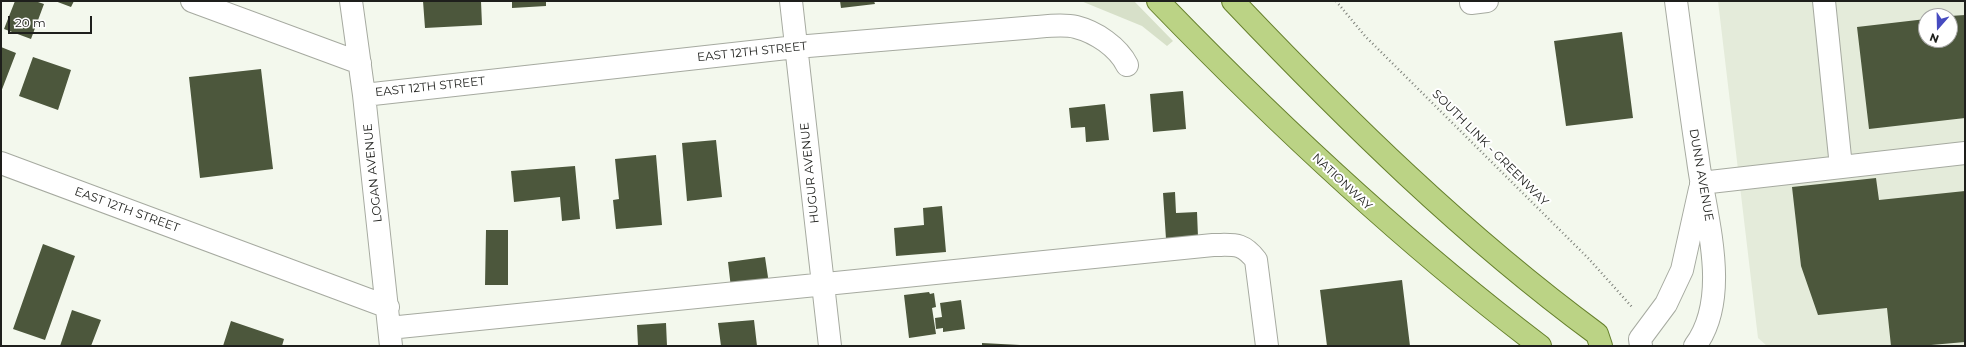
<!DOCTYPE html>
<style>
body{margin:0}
#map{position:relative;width:1966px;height:347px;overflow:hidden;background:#f3f8ed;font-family:Montserrat,sans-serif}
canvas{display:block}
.frame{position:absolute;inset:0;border:2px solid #1e1f1c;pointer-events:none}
.north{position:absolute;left:1918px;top:8px;width:40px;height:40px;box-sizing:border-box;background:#fff;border:1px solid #a5a5a4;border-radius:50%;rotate:200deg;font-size:11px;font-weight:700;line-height:16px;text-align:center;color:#1e1f1c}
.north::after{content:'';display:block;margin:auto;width:14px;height:18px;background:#464bc0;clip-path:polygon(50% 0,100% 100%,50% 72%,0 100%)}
.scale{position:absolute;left:8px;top:16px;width:84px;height:18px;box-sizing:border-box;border:2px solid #1e1f1c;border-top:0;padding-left:5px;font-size:12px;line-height:14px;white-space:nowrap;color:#1e1f1c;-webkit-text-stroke:3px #fff;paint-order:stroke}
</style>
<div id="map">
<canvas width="1966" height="347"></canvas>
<div class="frame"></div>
<div class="north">N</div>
<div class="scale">20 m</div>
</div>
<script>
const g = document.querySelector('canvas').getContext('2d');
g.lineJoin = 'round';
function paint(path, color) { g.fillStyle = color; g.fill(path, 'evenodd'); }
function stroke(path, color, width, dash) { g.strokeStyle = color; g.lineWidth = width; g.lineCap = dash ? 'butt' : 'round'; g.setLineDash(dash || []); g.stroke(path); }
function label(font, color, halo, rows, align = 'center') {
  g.font = font + ' Montserrat,sans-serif'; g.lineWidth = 4; g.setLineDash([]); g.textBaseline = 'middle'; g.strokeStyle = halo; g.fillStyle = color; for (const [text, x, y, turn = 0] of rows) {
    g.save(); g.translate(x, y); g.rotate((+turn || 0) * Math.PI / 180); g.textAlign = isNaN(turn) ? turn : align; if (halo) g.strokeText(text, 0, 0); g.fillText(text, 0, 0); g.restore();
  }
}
paint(new Path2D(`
 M1718 1H1965V346H1767L1758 338ZM1926 16H1950V40H1926Z`), '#e4ebda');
paint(new Path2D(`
 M1081 1H1134L1173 41 1167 46 1142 26Z`), '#d7e0c9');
paint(new Path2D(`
 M15 1H35L44 4 31 39 4 29Z
 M55 1H74L71 7Z
 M423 1H481L482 25 425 28Z
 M512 1H546V6L512 8Z
 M840 1H874L875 4 841 8Z
 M1965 15V118L1869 129 1857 27 1926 19V40H1950V16Z
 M1622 32 1633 118 1566 126 1554 41Z
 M1 47 16 53 1 92Z
 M33 57 71 70 58 110 19 96Z
 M261 69 273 169 200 178 189 77Z
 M1183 91 1186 129 1153 132 1150 94Z
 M1105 104 1109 140 1086 142 1085 127 1071 128 1069 108Z
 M716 140 722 197 687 201 682 143Z
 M656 155 662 225 616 229 613 200 619 199 615 159Z
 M575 166 580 219 562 221 560 197 514 202 511 171Z
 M1876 178 1879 200 1965 191V342L1920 346H1891L1887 308 1818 315 1801 266 1792 187Z
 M1175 192 1176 213 1197 212 1198 237 1166 239 1163 193Z
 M942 206 946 252 896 256 894 228 924 225 923 208Z
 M486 230H508V285H485Z
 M43 244 75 256 45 340 13 329Z
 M765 257 769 284 731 288 728 262Z
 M1402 280 1410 346H1327L1320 290Z
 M929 292 930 294 934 293 936 307 932 308 936 334 909 338 904 295Z
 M961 300 965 329 943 332V328L936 329 935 318 942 317 940 303Z
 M72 310 101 320 91 346H60Z
 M754 320 757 346H721L718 323Z
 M231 321 284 339 282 346H223Z
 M666 323 667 346H638L637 325Z
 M982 343 1020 345V346H982Z`), '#4c573c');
const minor = new Path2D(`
 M192 1 360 63
 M351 1 364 95 391 346
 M791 1 830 346
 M1676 1C1683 54 1690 107 1698 160 1705 216 1732 296 1695 346
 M1824 1 1841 167
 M1471 3 1487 1
 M364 95 796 47 1036 27C1048 26 1064 24 1076 27 1096 32 1118 47 1127 65
 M1 163 388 307
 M1701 183 1965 153
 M389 328 1213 245C1234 245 1242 242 1256 260L1267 346
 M1641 346 1640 339 1666 304 1682 270 1700 189`);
const major = new Path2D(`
 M1158 1C1278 125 1403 242 1540 346
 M1233 1C1346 120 1464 236 1597 334L1601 346`);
stroke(minor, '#a6aaa0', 24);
stroke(major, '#66802c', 24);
stroke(new Path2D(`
 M1336 1 1365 36 1589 259 1632 307`), '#7e817a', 2.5, [1, 3]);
stroke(minor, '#fff', 22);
stroke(major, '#bbd385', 22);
label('12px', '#1e1f1c', '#fff', [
 ["EAST 12TH STREET",752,52,-6],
 ["EAST 12TH STREET",430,87,-6],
 ["SOUTH LINK - GREENWAY",1490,148,45],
 ["LOGAN AVENUE",373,173,-96],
 ["HUGUR AVENUE",810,173,-96],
 ["DUNN AVENUE",1701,175,80],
 ["NATIONWAY",1342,182,43],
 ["EAST 12TH STREET",127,210,20]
]);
</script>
